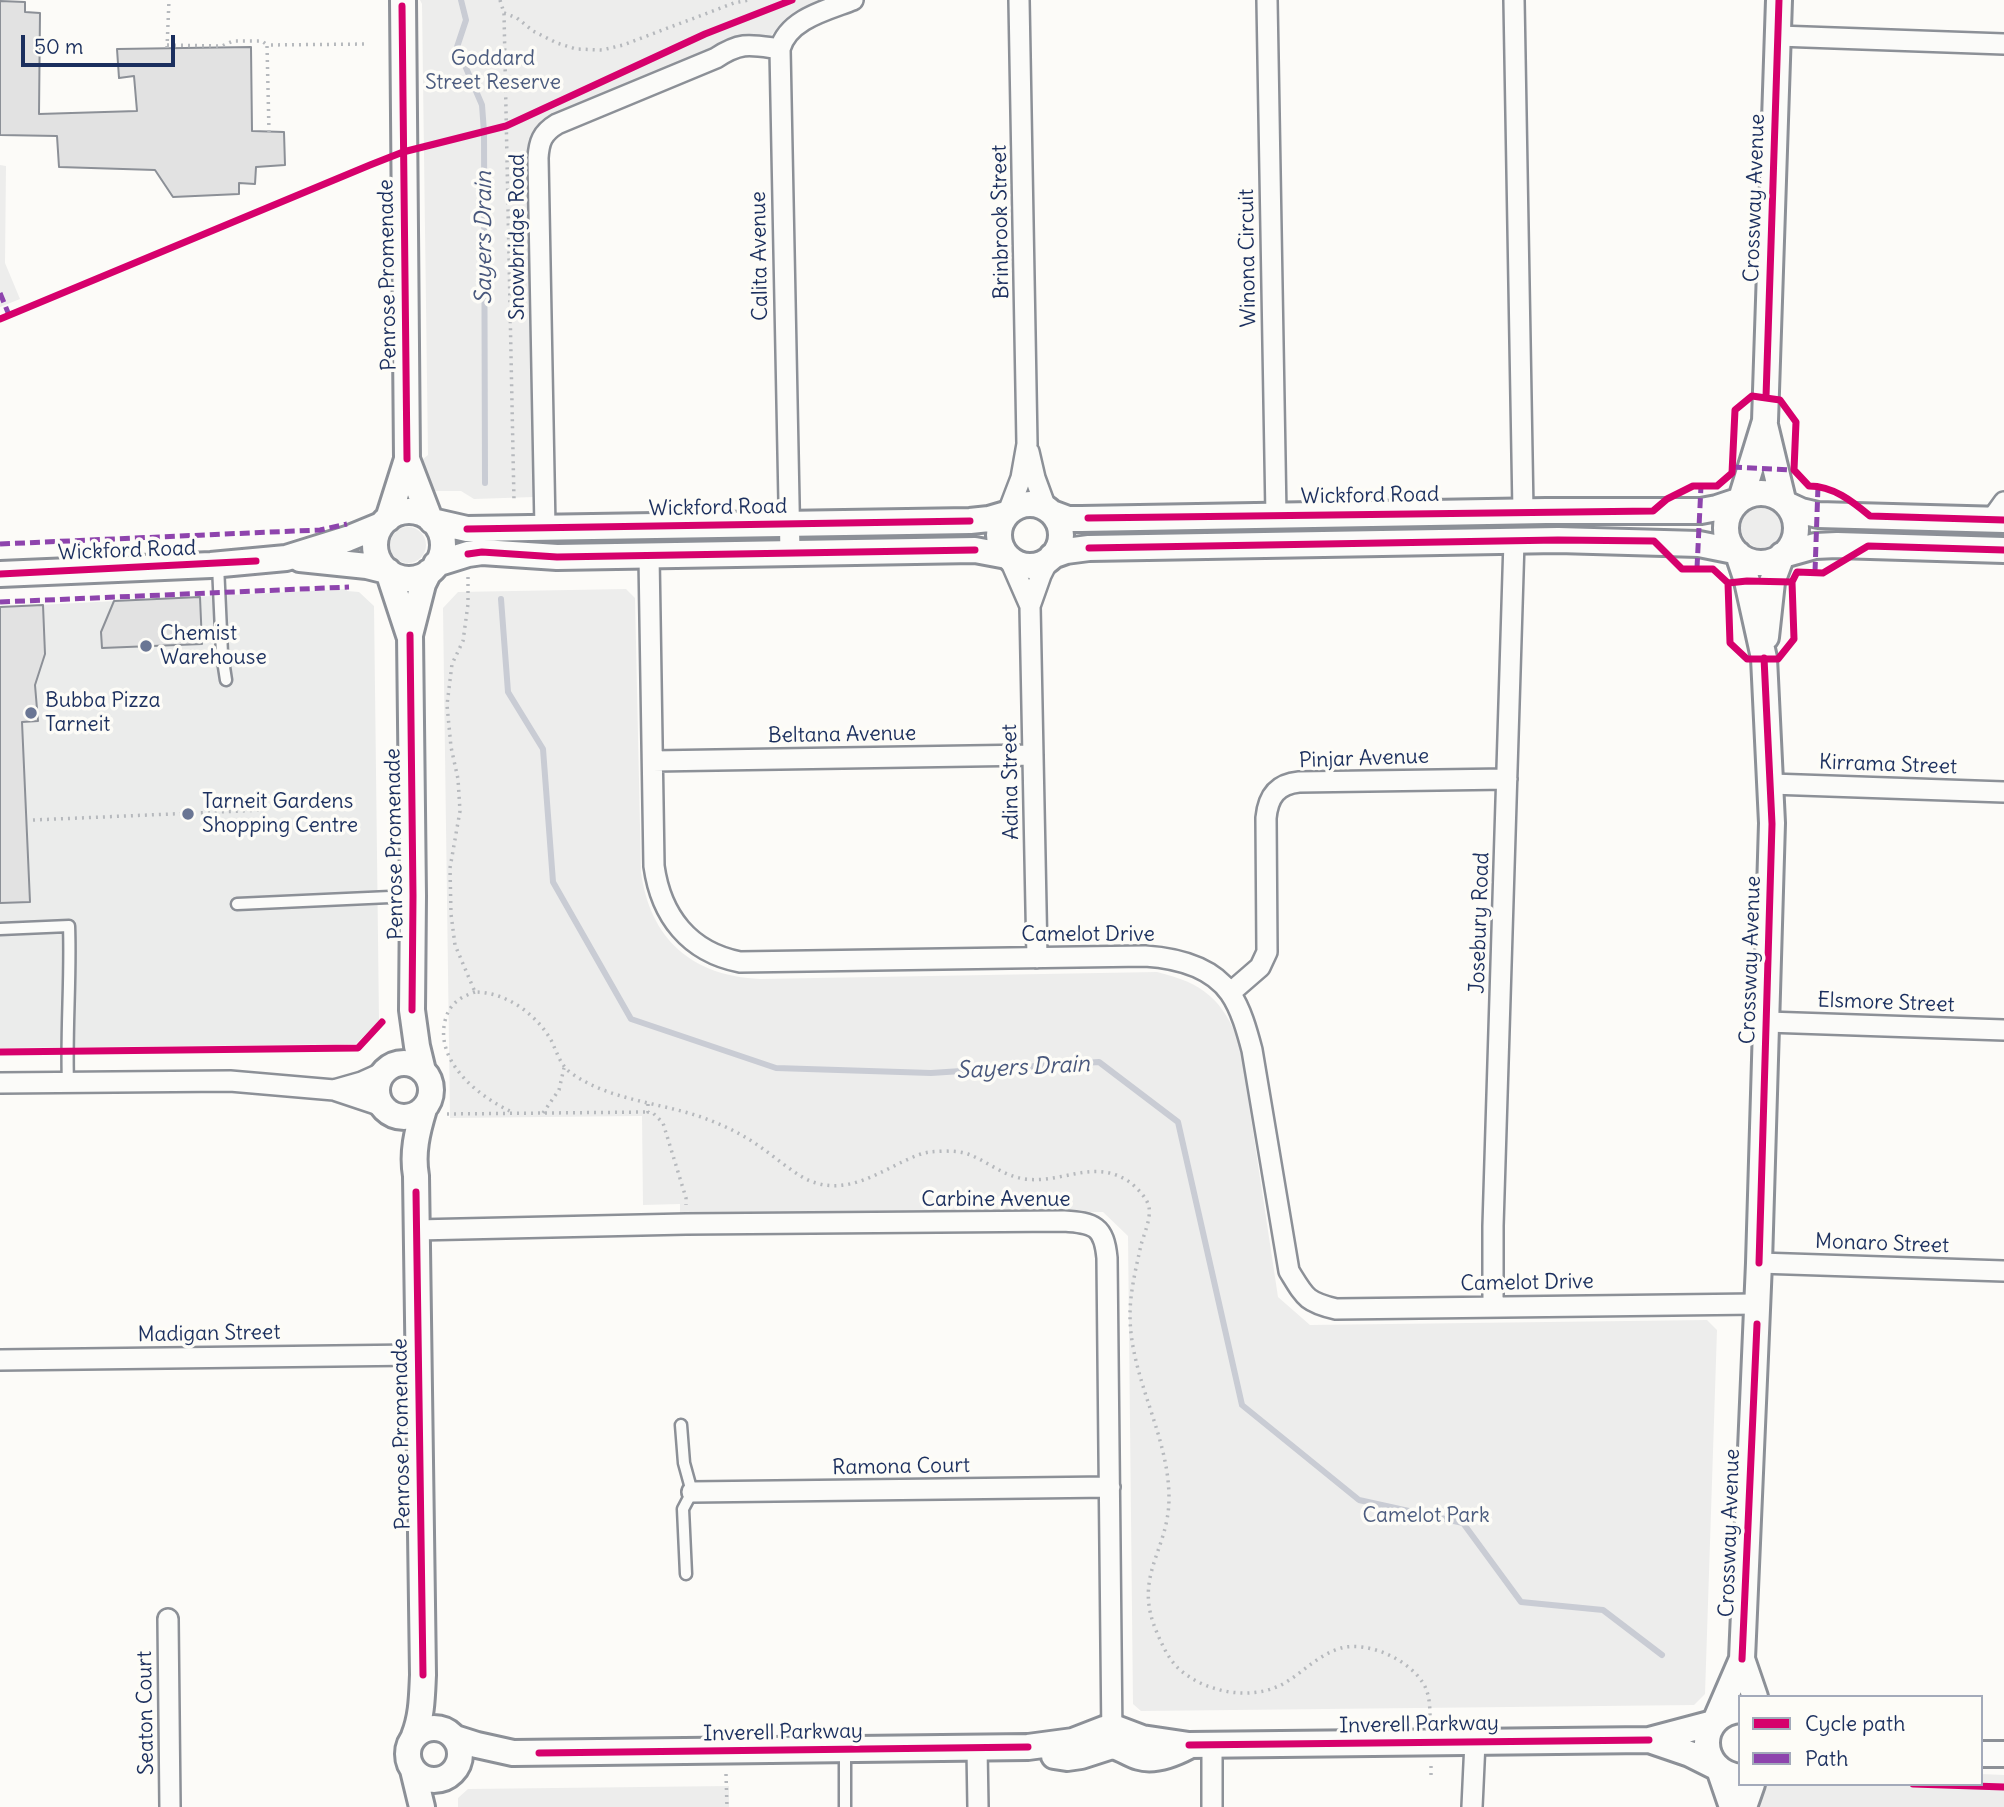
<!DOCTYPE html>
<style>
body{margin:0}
#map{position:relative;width:2004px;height:1807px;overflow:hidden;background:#fcfbf8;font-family:Delius,sans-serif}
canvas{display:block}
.legend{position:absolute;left:1738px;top:1695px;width:245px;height:91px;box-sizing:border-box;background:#fdfcf7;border:2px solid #a3aaba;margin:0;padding:9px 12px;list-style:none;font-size:21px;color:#1b2f5e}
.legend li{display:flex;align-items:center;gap:14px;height:35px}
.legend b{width:35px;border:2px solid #a3aaba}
.scale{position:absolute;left:21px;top:35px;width:154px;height:32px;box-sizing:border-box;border:4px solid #1b2f5e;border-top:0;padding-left:9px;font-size:21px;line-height:24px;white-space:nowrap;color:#1b2f5e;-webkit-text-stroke:5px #fdfcf7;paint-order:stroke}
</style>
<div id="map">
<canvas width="2004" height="1807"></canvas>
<ul class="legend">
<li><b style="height:9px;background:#d6006c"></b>Cycle path</li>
<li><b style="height:9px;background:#8e44ad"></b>Path</li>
</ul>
<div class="scale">50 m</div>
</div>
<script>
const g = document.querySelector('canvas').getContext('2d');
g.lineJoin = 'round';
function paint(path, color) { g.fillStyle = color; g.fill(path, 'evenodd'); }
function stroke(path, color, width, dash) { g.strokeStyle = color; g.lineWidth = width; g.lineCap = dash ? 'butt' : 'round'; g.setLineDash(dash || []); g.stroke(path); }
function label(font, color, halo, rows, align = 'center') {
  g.font = font + ' Delius,sans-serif'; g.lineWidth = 7; g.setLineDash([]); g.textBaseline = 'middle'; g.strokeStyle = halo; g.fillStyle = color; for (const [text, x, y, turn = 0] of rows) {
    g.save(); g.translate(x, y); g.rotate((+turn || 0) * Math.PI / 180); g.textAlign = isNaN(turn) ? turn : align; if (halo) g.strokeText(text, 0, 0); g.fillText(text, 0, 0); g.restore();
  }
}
paint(new Path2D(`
 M347 589V591L359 592 374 606 379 1021 356 1044 0 1048V607Z`), '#ebeceb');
paint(new Path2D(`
 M420 0H830L789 18 768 38 548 119C536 127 531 133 530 148L534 497 474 499 461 491H425L421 463 422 460 428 455 422 4Z
 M0 165 6 166 5 263 20 299 0 307Z
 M1741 527a21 21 0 1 1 42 0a21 21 0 1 1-42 0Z
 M390 545a18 18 0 1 1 36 0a18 18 0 1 1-36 0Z
 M626 589 635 598 641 872C650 939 692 976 760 979L1157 972C1203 983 1223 999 1240 1045L1278 1297 1310 1325 1707 1320 1717 1330 1705 1694 1694 1705 1141 1711 1133 1704 1128 1236 1103 1212 680 1217V1204L643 1205 642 1116 450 1118 443 608 458 592Z
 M1981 1774 2004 1775V1807H1754L1764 1784H1981Z
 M729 1786V1807H458V1798L468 1789Z`), '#ededec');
stroke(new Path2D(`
 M461 0 466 20 457 47 482 105 484 132 485 483
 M501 599 508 692 543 749 553 882 631 1019 776 1068 931 1073 1099 1062 1178 1122 1242 1405 1359 1500 1463 1523 1521 1602 1603 1610 1662 1655`), '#c9ccd4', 6);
const building = new Path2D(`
 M0 1 25 2V12L40 13 39 114 137 111 134 76 119 78 117 49 251 47 252 131 284 132 285 165 256 167 255 184 239 183V194L173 197 155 170 59 167 57 136 0 135Z
 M200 597 202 644 102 648 101 632 114 601Z
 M43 605 45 654 35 685 38 721 22 722 30 902 0 903V607Z`);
paint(building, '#e2e2e2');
stroke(building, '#8c9097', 2);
const service = new Path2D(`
 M218 565 222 654 226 680
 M237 904 412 896
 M0 929 69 926C71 978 66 1030 68 1083
 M681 1425 684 1463 692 1492 683 1509 686 1574
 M845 1750V1807`);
const minor = new Path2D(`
 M1267 0 1276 515
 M1514 0 1523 511
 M1778 36 2004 44
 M1029 452 1035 478 1046 508
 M1008 512 1021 478 1027 444 1019 0
 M1991 520 2004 502
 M545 528 538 158C539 142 542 133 557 124L716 58C742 41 751 45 780 49
 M790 553 780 49C788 19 827 10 853 0
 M649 556 654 866C661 916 689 952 740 962L1145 956C1175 958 1211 966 1230 993 1241 1009 1247 1031 1252 1050L1289 1271C1305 1297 1306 1302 1336 1309L1757 1304
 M1009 558 1030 606
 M653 761 1033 755
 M1771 784 2004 792
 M1037 958 1030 606 1041 575 1049 559
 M1230 993 1260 967 1267 952 1266 818C1268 797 1277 784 1299 782L1507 779
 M1767 1022 2004 1030
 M0 1083 230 1081 334 1090 382 1106
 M334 1090 362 1082 382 1073
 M416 1230 686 1224 1064 1221C1094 1223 1104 1226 1107 1258L1112 1740
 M1759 1263 2004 1271
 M1493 1306V1226L1514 541
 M0 1360 418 1355
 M692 1492 1110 1487
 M168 1619 170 1807
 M1212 1745V1807
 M977 1748 978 1807
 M1472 1807 1475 1742`);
const tertiary = new Path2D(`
 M1765 425 1783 500
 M407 459 430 519
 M1726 528a35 35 0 1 1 70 0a35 35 0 1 1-70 0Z
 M1741 499 1765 421 1779 0
 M999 535a31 31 0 1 1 62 0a31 31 0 1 1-62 0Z
 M1788 505 1801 511 1818 515 2004 520
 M375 545a34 34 0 1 1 68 0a34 34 0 1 1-68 0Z
 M1052 513 1068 519H1081L1546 511H1701L1717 508 1738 501
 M388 519 407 459 403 0
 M432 521 467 529 970 521 989 519 1006 514
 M1783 555 1815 546 1837 545 2004 550
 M1052 556 1066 551 1089 548 1558 540 1699 544 1734 551
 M300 559 367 566 387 571
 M436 564 468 554 482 552 557 557 975 550 1007 556
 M388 571 409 635
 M0 574 211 565 286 558 347 539 381 525
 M1766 637 1772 582 1782 555
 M377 1090a27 27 0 1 1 54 0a27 27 0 1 1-54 0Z
 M423 1071 417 1046 412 1010 413 896 410 635 423 584 429 572
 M1742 1659 1755 1697
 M1740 1710C1696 1714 1696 1771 1740 1777
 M1716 1719 1742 1659 1759 1263 1772 823 1764 658 1747 581 1738 554
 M408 1754a26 26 0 1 1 52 0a26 26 0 1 1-52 0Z
 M414 1736C422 1716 422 1696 423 1675L416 1176C412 1153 417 1132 424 1109
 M455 1738 477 1745 513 1753 1028 1747 1073 1741 1104 1729 1113 1727 1142 1738 1189 1745 1649 1740 1713 1723
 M1649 1740 1690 1754 1716 1767
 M1981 1754H2004
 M1054 1756 1067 1758 1081 1756 1112 1746C1122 1748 1129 1754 1139 1757 1155 1762 1174 1754 1189 1746
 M1719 1769 1732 1807
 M413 1770 422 1807
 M1744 1807 1752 1784`);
stroke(service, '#8c9097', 15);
stroke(minor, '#8c9097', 24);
stroke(tertiary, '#8c9097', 30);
stroke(new Path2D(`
 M500 0 504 13 514 501
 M504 13 517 18 533 31 557 43 576 49 602 50 623 45 734 3 749 0
 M167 45 222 46 233 41H262L267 45
 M167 48 169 0
 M269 132 267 45 368 44
 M468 577V604L463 641 452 664 447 705 451 747 458 779 460 811 450 868 451 914 455 945 475 992C506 992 536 1014 551 1040 557 1052 560 1065 571 1073 611 1101 659 1102 704 1118 723 1125 742 1134 759 1146 774 1156 788 1169 804 1178 838 1196 868 1179 900 1163 909 1159 918 1154 929 1152 941 1151 956 1150 968 1154 987 1161 1003 1176 1025 1179 1063 1184 1095 1157 1131 1183 1138 1189 1147 1198 1149 1207 1151 1219 1144 1234 1141 1245 1136 1268 1130 1292 1130 1315 1130 1378 1169 1435 1169 1498 1169 1552 1131 1576 1158 1635 1163 1647 1169 1659 1178 1668 1204 1692 1249 1701 1281 1685 1302 1674 1317 1655 1341 1648 1368 1641 1408 1659 1423 1683 1430 1694 1430 1708 1430 1721
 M33 820 264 810
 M475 992C460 997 449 1004 445 1021 435 1062 479 1097 512 1112
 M648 1104V1112L653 1113 663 1123 686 1198V1205
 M543 1113 559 1090 564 1068
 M447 1114 648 1112
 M726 1774 727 1807
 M1431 1775V1763`), '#b6b9bd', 3.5, [2, 5]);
stroke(service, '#fbfbf9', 10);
stroke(minor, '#fbfbf9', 19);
stroke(tertiary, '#fbfbf9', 24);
stroke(new Path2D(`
 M0 293 9 315
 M1732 467 1794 470
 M0 544 294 531 320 530 347 524
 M1697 568 1701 486
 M1815 572 1818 486
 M0 602 349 587`), '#8e44ad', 5, [10, 5]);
stroke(new Path2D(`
 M402 6 407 459
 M0 319 370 165 403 152 506 126 705 34 792 0
 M1766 397 1779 0
 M1088 518 1653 511 1667 499 1693 486H1717L1732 473 1735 410 1752 396 1780 400 1796 422 1794 470 1809 486C1833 486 1852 501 1870 516L2004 520
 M467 529 970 521
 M1089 548 1558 540 1654 541 1682 569H1713L1728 583 1747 581 1792 582 1797 572 1823 573 1868 546 2004 550
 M468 554 482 552 557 557 975 550
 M0 574 256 561
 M1728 583 1730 643 1747 659H1778L1794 639 1792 582
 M410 635 413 896 412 1010
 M0 1052 358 1048 382 1022
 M416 1192 423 1675
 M1759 1263 1772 824 1764 658
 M1742 1659 1757 1324
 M1189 1745 1649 1740
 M539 1753 1028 1747
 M1913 1784 2004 1787`), '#d6006c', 7);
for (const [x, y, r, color] of [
 [146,646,7,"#6a7694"],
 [31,713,7,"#6a7694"],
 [188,814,7,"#6a7694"]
]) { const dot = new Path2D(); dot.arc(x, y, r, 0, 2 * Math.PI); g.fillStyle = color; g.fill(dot); stroke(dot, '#fdfcf7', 2.5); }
label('21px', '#4c5c7f', '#fdfcf7', [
 ["Goddard",493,59],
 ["Street Reserve",493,83],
 ["Camelot Park",1426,1516]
]);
label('21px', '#1b2f5e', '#fdfcf7', [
 ["Crossway Avenue",1755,198,-88],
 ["Brinbrook Street",1001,222,-91],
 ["Snowbridge Road",518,237,-90],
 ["Calita Avenue",760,256,-91],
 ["Winona Circuit",1248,258,-91],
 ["Penrose Promenade",388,275,-91],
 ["Wickford Road",1370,496,-1],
 ["Wickford Road",718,508,-1],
 ["Wickford Road",127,551,-2],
 ["Beltana Avenue",842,735,-1],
 ["Pinjar Avenue",1364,759,-2],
 ["Kirrama Street",1888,765,2],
 ["Adina Street",1011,782,-91],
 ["Penrose Promenade",395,844,-91],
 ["Josebury Road",1480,923,-88],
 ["Camelot Drive",1088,935],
 ["Crossway Avenue",1751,960,-88],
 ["Elsmore Street",1886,1003,2],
 ["Carbine Avenue",996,1200],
 ["Monaro Street",1882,1244,2],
 ["Camelot Drive",1527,1283,-1],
 ["Madigan Street",209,1334,-1],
 ["Penrose Promenade",402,1434,-91],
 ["Ramona Court",901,1467,-1],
 ["Crossway Avenue",1730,1533,-88],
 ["Seaton Court",146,1713,-91],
 ["Inverell Parkway",1419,1725,-1],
 ["Inverell Parkway",783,1733,-1]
]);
label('21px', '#1b2f5e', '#fdfcf7', [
 ["Chemist",160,634],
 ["Warehouse",160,658],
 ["Bubba Pizza",45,701],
 ["Tarneit",45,725],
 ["Tarneit Gardens",202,802],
 ["Shopping Centre",202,826]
], 'left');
label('italic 23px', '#49587d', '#fdfcf7', [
 ["Sayers Drain",484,238,-90],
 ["Sayers Drain",1023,1068,-3]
]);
</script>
